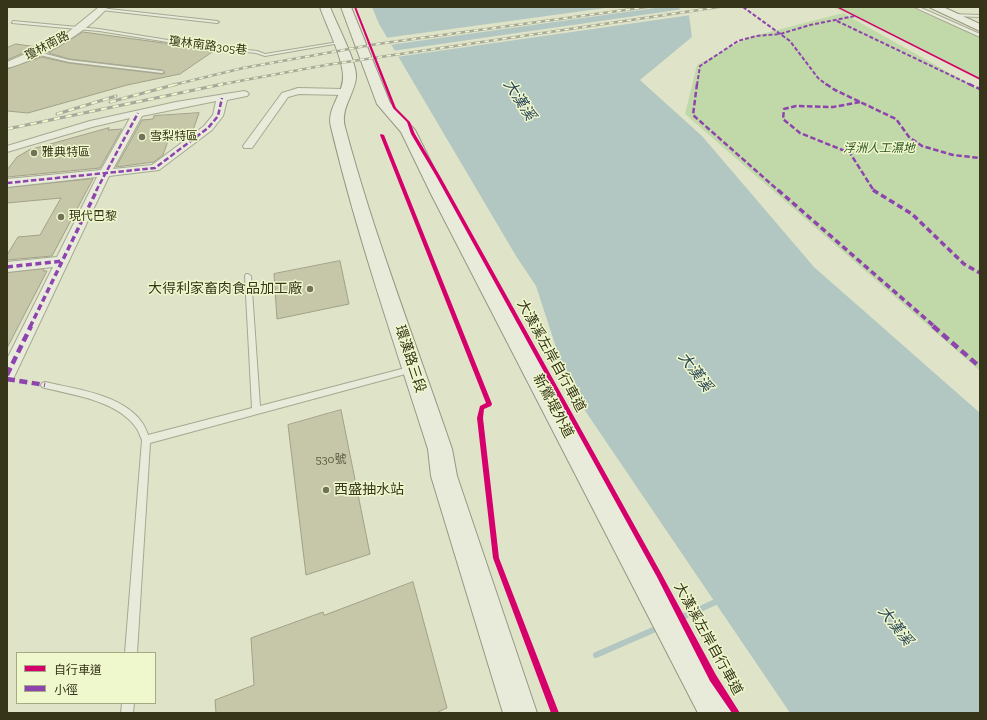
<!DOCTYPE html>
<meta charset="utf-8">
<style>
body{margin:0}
#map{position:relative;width:987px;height:720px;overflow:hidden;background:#dfe4c8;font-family:"Zilla Slab","Noto Sans TC",serif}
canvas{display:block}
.frame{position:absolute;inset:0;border:8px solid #36351a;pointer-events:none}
.legend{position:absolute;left:16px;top:652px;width:140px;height:52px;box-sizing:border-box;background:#eff7cc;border:1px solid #a5a985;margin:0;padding:5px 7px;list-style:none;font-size:12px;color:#36351a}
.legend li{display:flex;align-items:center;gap:8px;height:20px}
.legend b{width:20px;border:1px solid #a5a985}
</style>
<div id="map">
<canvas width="987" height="720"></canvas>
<div class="frame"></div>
<ul class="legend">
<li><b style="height:5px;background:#d6006c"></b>自行車道</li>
<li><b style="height:5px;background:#8e44ad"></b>小徑</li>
</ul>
</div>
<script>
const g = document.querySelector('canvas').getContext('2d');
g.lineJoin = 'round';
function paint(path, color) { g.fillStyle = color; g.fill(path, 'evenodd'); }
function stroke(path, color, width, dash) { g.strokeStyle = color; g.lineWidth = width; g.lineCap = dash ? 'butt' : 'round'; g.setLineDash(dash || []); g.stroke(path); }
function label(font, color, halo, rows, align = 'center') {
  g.font = font + ' "Zilla Slab","Noto Sans TC",serif'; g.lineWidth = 3; g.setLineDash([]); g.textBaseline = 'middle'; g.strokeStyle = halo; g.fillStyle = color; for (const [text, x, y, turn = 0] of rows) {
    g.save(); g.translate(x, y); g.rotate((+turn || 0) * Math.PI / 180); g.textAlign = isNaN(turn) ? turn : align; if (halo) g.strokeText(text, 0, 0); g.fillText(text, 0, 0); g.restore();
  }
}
paint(new Path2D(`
 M833 7H910L980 37V79Z
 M843 13 980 90V371L685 114 697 65 750 37Z`), '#c1d8a9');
paint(new Path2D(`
 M372 7H677L689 15 692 37 640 80 702 136 814 267 980 413V713H790L569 387 536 286 516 256 379 24Z`), '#b3c7c2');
paint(new Path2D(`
 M613 7H662L389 45 385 38Z
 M684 9 691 15 396 57 392 51Z`), '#dfe4c8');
stroke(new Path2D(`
 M678 619 720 600
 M596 655 660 627`), '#b3c7c2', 6);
const building = new Path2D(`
 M83 32 215 50 180 74 127 85 28 113 7 111V69L41 57 69 63 162 74 165 73 162 70 69 59 49 53Z
 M16 44 37 47 7 60V48Z
 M199 113 192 133H188L183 140 168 141 163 155 154 162 116 167 142 120 153 119 154 116Z
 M109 128 108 130 122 129 100 168 7 177V170L17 157 29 150Z
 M93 179 52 256 7 260V255L18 237 40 235 61 198 7 203V188Z
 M340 261 349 304 277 319 274 274Z
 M44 269 43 271H47L7 348V273Z
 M341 410 370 554 306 575 288 425Z
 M413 582 447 708 436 713H216L215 700 254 685 251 638 323 612 324 615Z`);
paint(building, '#c6c6a9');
stroke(building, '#a1a188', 1);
const lane = new Path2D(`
 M914 7H919L980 34V37Z
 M100 8 217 21 219 22 217 23 101 10Z
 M951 14 980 15V17L952 16Z
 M13 21 99 29 193 44 257 51 265 54 338 42 340 43 265 56 256 53 193 46 99 31 12 23Z
 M38 52 69 60 162 71 164 72 162 73 69 62 36 54V53Z
 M246 274H248L251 276 260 406 413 366 416 367 417 369 416 371 413 372 150 443 137 653H125L142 440C140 436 139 432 137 429 119 401 74 395 45 388L42 387 41 385 42 383 45 382C76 389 125 395 143 424 145 427 147 432 148 435L252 408 245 276Z
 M122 703H134L133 713H121Z`);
const street = new Path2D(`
 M99 7H108C85 34 41 59 7 68V62L61 38Z
 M298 88 343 89 348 92 343 95 299 94 288 97 252 148H244L243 146 282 93Z
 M244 91 247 92 249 94 247 96 227 100 223 116 212 130 159 170 109 176 15 375 13 380 7 381V359L53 267 7 272V262L57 257 97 177 7 187V179L101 170 130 118 92 127 7 152V146L90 121 176 102ZM216 101 213 115 204 126 152 165 113 169 142 116Z`);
const secondary = new Path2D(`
 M320 7H330C336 23 358 64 356 78 354 95 340 109 345 127 374 236 416 343 452 449L457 476 537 713H503L431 476 428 449C394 342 357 236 331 127 326 108 344 94 343 76 343 58 326 25 320 7Z
 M341 7H351L390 103 415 130 447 194 728 701 733 713H698L431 194 401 132 377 104Z
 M929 7H943L980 24V31Z`);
stroke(lane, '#a6a892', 2);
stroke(street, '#a6a892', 2);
stroke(secondary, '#959882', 2);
paint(lane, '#e8ebda');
paint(street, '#e8ebda');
paint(secondary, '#e8ebda');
const railFar1 = new Path2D(`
 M173 85 243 68 377 44 647 7
 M218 85 326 65 719 7`);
const rail = new Path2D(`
 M110 102 177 84
 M57 114 116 96
 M7 129 223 84`);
stroke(railFar1, '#a8a99b', 2.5);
stroke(rail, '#a8a99b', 3);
stroke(railFar1, '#eff7cc', 1.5, [4.5]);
stroke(rail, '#eff7cc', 2, [6]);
stroke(new Path2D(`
 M743 7 790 41 818 78 827 85
 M837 21 971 85
 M697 85 700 66 738 41 756 36 780 34 810 25 855 16`), '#8e44ad', 2, [4, 2]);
stroke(new Path2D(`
 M697 84 693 115 779 191
 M826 84 835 90 896 119 909 137 922 146 953 155 980 158
 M969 84 980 89
 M860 102 833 107 796 106 784 109 783 119 800 133 850 153 874 191
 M7 183 155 168 208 128 218 116 222 98
 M96 191 138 113`), '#8e44ad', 2.5, [5.5, 2.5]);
stroke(new Path2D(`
 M778 190 935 327
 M873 190 912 214 964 264 980 273
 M7 267 63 261
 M30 327 97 190`), '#8e44ad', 3.5, [6, 3.5]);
stroke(new Path2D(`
 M933 326 980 367
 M7 375 31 326
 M7 379 45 385`), '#8e44ad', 4.5, [8, 4.5]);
paint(new Path2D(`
 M354 7H356L396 108 410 122 415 134 440 176 661 573 716 675 740 713H732L710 681 657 577 436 176 411 134 407 122 393 108Z
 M836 7H839L980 78V80Z
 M381 134 384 135 492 404 491 406 484 409 483 418 499 558 559 713H551L493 558 477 418 480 406 486 403 380 135Z`), '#d6006c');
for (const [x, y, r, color] of [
 [142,137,4,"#717257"],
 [34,153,4,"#717257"],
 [61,217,4,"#717257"],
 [310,289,4,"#717257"],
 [326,490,4,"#717257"]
]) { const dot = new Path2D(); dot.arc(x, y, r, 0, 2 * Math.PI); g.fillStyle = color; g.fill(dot); stroke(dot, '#eff7cc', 1.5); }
label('12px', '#36351a', '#eff7cc', [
 ["瓊林南路",47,46,-28],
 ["瓊林南路305巷",208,46,7]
]);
label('12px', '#36351a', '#eff7cc', [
 ["雪梨特區",150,137],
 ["雅典特區",42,153],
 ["現代巴黎",69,217]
], 'left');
label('italic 12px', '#2e5420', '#eff7cc', [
 ["浮洲人工濕地",879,149]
]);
label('12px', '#5a593e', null, [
 ["530號",331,460]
]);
label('14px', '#36351a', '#eff7cc', [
 ["大得利家畜肉食品加工廠",302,289],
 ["西盛抽水站",334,490,"left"]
], 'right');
label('14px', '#36351a', '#eff7cc', [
 ["大漢溪左岸自行車道",551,356,61],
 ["環漢路三段",410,359,72],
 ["新鶯堤外道",553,406,62],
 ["大漢溪左岸自行車道",708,639,61]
]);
label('italic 15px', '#294457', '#eff7cc', [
 ["大漢溪",519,100,57],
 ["大漢溪",695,372,53],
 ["大漢溪",895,626,52]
]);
</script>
